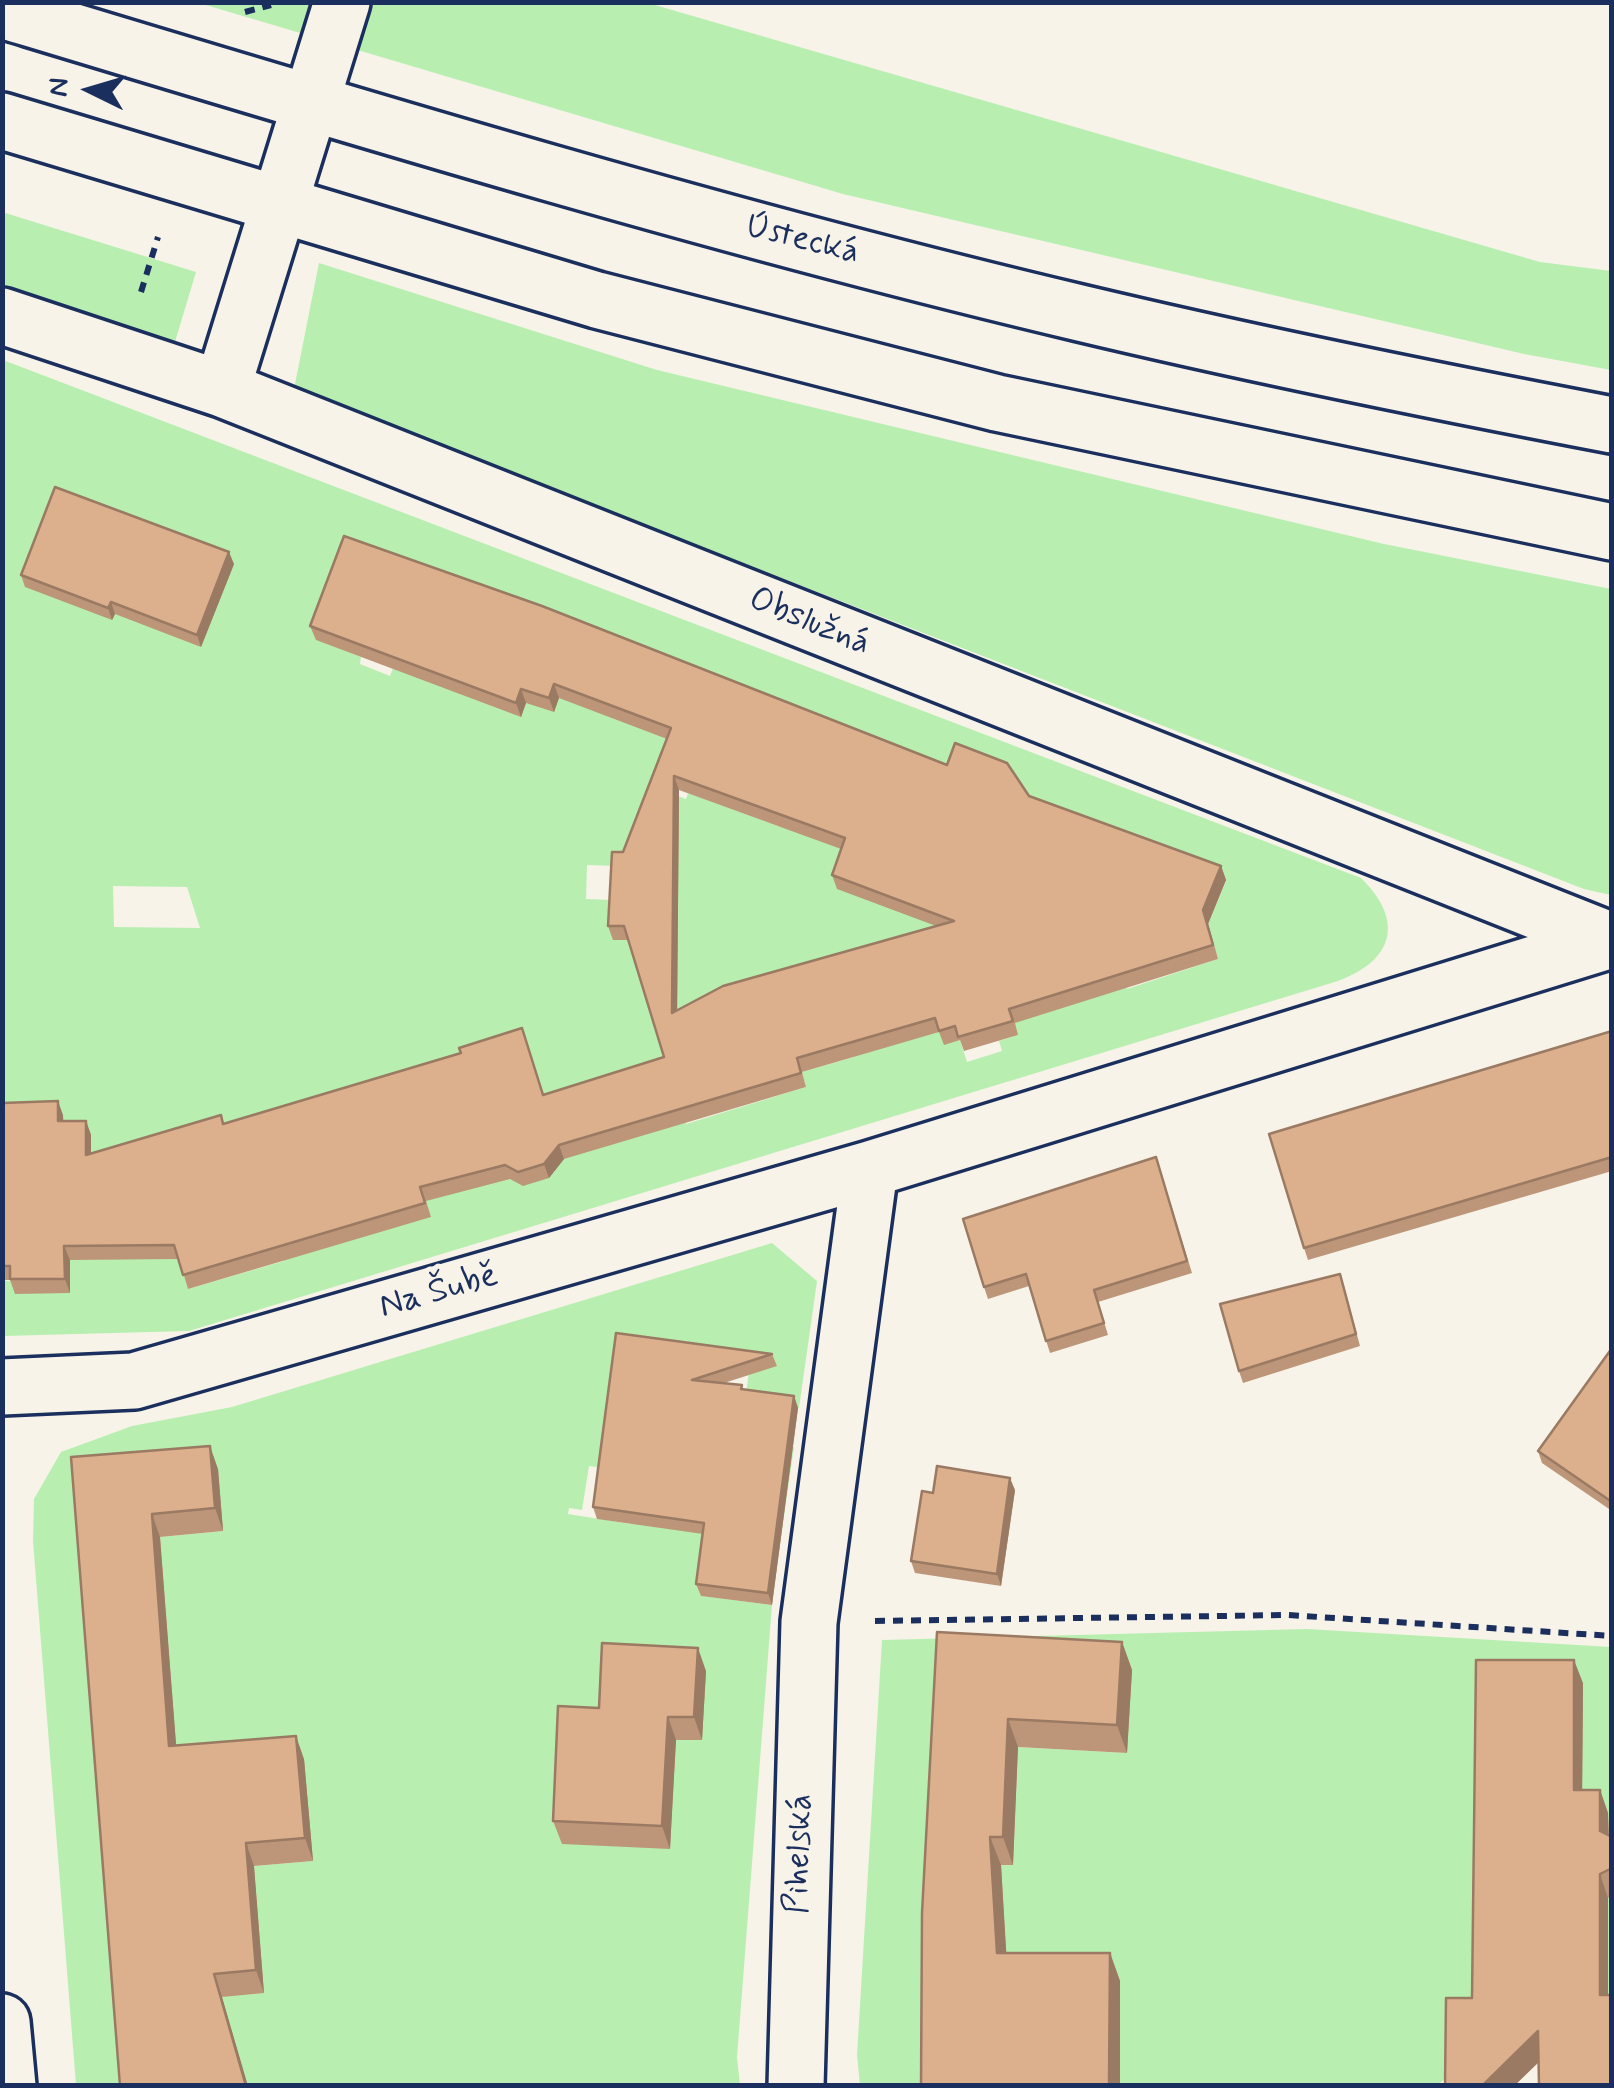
<!DOCTYPE html>
<meta charset="utf-8">
<style>
body{margin:0}
#map{position:relative;width:1614px;height:2088px;overflow:hidden;background:#f7f3e8;font-family:Mynerve,sans-serif}
canvas{display:block}
.frame{position:absolute;inset:0;border:5px solid #1b2f5e;pointer-events:none}
.north{position:absolute;left:40px;top:40px;width:100px;height:100px;-webkit-text-stroke:8px #f7f3e8;paint-order:stroke;rotate:275deg;font-size:28px;font-weight:700;line-height:40px;text-align:center;color:#1b2f5e}
.north::after{content:'';display:block;margin:auto;width:35px;height:45px;background:#1b2f5e;clip-path:polygon(50% 0,100% 100%,50% 72%,0 100%)}
</style>
<div id="map">
<canvas width="1614" height="2088"></canvas>
<div class="frame"></div>
<div class="north">N</div>
</div>
<script>
const g = document.querySelector('canvas').getContext('2d');
g.lineJoin = 'round';
function paint(path, color) { g.fillStyle = color; g.fill(path, 'evenodd'); }
function stroke(path, color, width, dash) { g.strokeStyle = color; g.lineWidth = width; g.lineCap = dash ? 'butt' : 'round'; g.setLineDash(dash || []); g.stroke(path); }
function label(font, color, halo, rows, align = 'center') {
  g.font = font + ' Mynerve,sans-serif'; g.lineWidth = 10; g.setLineDash([]); g.textBaseline = 'middle'; g.strokeStyle = halo; g.fillStyle = color; for (const [text, x, y, turn = 0] of rows) {
    g.save(); g.translate(x, y); g.rotate((+turn || 0) * Math.PI / 180); g.textAlign = isNaN(turn) ? turn : align; if (halo) g.strokeText(text, 0, 0); g.fillText(text, 0, 0); g.restore();
  }
}
paint(new Path2D(`
 M199 3H648L1540 262 1611 271V370L1524 354 843 194Z
 M2 212 196 272 172 352 3 299Z
 M319 263 657 370 1384 544 1611 589V895L1584 889 294 389Z
 M3 360 1361 878C1404 920 1395 960 1338 981L189 1331 3 1336 2 1280 70 1292V1260L3 1117ZM429 578 390 676 360 664 361 657 316 639ZM837 752 778 826 688 793 686 799 659 789ZM587 865 669 868V902L586 899ZM1226 881 1208 924 1218 959 1127 989 1105 924ZM113 886 187 887 200 928 114 927ZM654 1021 854 1057 802 1072 806 1087 686 1124ZM1018 1035 999 1041 1002 1051 967 1062 960 1040ZM264 1192 284 1261 188 1289 170 1225Z
 M772 1243 817 1281 799 1408 745 1401 750 1364 604 1468 589 1466 582 1510 569 1508 568 1514 631 1524 740 1439 794 1447 779 1551 708 1542 702 1596 772 1605 737 2057 740 2085H76L33 1541 34 1499 61 1452 132 1426 232 1407ZM79 1481 223 1531 160 1537 172 1692ZM607 1731 676 1740 670 1848ZM103 1776 313 1861 254 1866 264 1992Z
 M1307 1629 1611 1647V1855L1484 1683 1608 1898 1611 1896V2018L1454 2070 1438 2085 860 2086 857 2055 882 1640ZM947 1660 1127 1753 1018 1747 1013 1865Z`), '#b8efb1');
const minor = new Path2D(`
 M2 316 222 389 1612 941
 M222 389 342 2
 M2 1387 134 1381 870 1169 1608 941
 M2 2022 8 2086
 M796 2086 809 1622 870 1169`);
const secondary = new Path2D(`
 M2 10C359 118 717 227 1080 313 1256 355 1434 391 1612 425
 M2 121 597 300 997 403 1612 532`);
stroke(minor, '#1b2f5e', 62);
stroke(secondary, '#1b2f5e', 62);
stroke(new Path2D(`
 M245 12 271 5
 M141 292 158 237
 M875 1621 1288 1615 1612 1636`), '#1b2f5e', 6, [10, 8]);
stroke(minor, '#f7f3e8', 55);
stroke(secondary, '#f7f3e8', 55);
paint(new Path2D(`
 M234 564 201 647 115 614 112 620 25 587 21 575Z
 M310 626 947 765 1221 866 1226 880 1208 924 1218 959 1015 1023 1018 1035 964 1051 960 1040 944 1045 939 1032 802 1072 806 1087 564 1159 549 1178 523 1186 510 1179 426 1201 431 1217 188 1289 179 1259 70 1260V1293L15 1294 10 1280H2V1103L63 1115V1121H86L91 1135V1154L221 1115 224 1124 527 1042 544 1095 664 1057 629 940H613L608 926 623 852 667 739 559 698 554 712 526 703 521 717 316 640ZM679 790 841 849 832 875 837 889 936 926 677 1010Z
 M1612 1031V1171L1308 1260 1304 1248Z
 M1160 1169 1192 1273 1098 1302 1108 1335 1050 1353 1029 1286 988 1299 984 1287Z
 M1344 1286 1360 1346 1243 1383 1239 1371Z
 M616 1333 772 1354 777 1366 724 1383 742 1385 743 1389 794 1396 798 1408 772 1605 701 1596 696 1584 703 1534 597 1519 593 1507Z
 M1612 1348V1511L1542 1463 1538 1451Z
 M71 1457 218 1469 223 1531 160 1537 176 1746 304 1759 313 1861 254 1866 264 1993 222 1997 120 2086Z
 M1015 1490 1001 1586 915 1573 911 1561Z
 M937 1632 1122 1642 1132 1670 1127 1753 1018 1747 1013 1865H1001L1006 1953H1110L1120 1981 921 2086Z
 M706 1671 702 1740H676L670 1849 562 1844 553 1821 599 1708Z
 M1583 1683 1582 1790H1600L1608 1813 1609 1836 1612 1837V1896L1608 1898V1995L1514 2086H1445L1472 1998Z`), '#bd9679');
paint(new Path2D(`
 M229 552 234 564 201 647 197 635Z
 M111 602 115 614 112 620 108 608Z
 M554 684 559 698 554 712 549 698Z
 M521 689 526 703 521 717 516 703Z
 M674 776 679 790 677 1027 672 1013Z
 M1221 866 1226 880 1208 924 1218 959 1203 910Z
 M58 1101 63 1115 64 1135 58 1121Z
 M86 1121 91 1135V1170L86 1155Z
 M559 1145 564 1159 549 1178 544 1164Z
 M64 1246 70 1260V1293L65 1279Z
 M794 1396 798 1408 772 1605 768 1593Z
 M210 1446 218 1469 223 1531 215 1508Z
 M1010 1478 1015 1490 1001 1586 997 1574Z
 M152 1514 160 1537 178 1769 169 1746Z
 M1122 1642 1132 1670 1127 1753 1117 1725Z
 M698 1648 706 1671 702 1740 694 1717Z
 M1574 1660 1583 1683 1582 1813 1574 1790Z
 M668 1717 676 1740 670 1849 662 1826Z
 M1008 1719 1018 1747 1013 1865 1003 1837Z
 M296 1736 304 1759 313 1861 305 1838Z
 M1600 1790 1608 1813 1609 1854 1600 1831Z
 M990 1837 1001 1865 1008 1981 997 1953Z
 M246 1843 254 1866 264 1993 256 1970Z
 M1600 1874 1608 1898V2018L1600 1995Z
 M1110 1953 1120 1981V2086H1109Z
 M214 1974 222 1997 248 2086H246Z
 M1538 2031 1547 2054 1514 2086H1482Z`), '#9a7a63');
const building = new Path2D(`
 M55 487 229 552 197 635 111 602 108 608 21 575Z
 M344 536 542 606 947 765 955 743 1007 763 1029 796 1221 866 1203 910 1213 945 1009 1009 1013 1021 958 1037 955 1026 939 1031 935 1018 797 1058 801 1073 559 1145 544 1164 518 1172 505 1165 420 1187 425 1203 183 1275 174 1245 64 1246 65 1279H10V1266H2V1103L58 1101V1121H86V1155L221 1115 223 1124 461 1053 459 1048 522 1028 543 1095 664 1057 624 926H608L612 852H623L671 728 554 684 549 698 521 689 516 703 310 626ZM674 776 845 838 832 875 954 921 723 986 672 1013Z
 M1612 1031V1157L1304 1248 1269 1134Z
 M1156 1157 1187 1261 1094 1290 1104 1323 1046 1341 1026 1274 984 1287 963 1219Z
 M1340 1274 1356 1334 1239 1371 1220 1304Z
 M616 1333 772 1354 692 1380 742 1385 741 1389 794 1396 768 1593 696 1584 704 1523 593 1507Z
 M1612 1348V1502L1538 1451Z
 M210 1446 215 1508 152 1514 169 1746 296 1736 305 1838 246 1843 256 1970 214 1974 246 2086H120L71 1457Z
 M937 1466 1010 1478 997 1574 911 1561 922 1491 933 1493Z
 M937 1632 1122 1642 1117 1725 1008 1719 1003 1837H990L997 1953H1110L1109 2086H921L922 1913Z
 M602 1643 698 1648 694 1717H668L662 1826 553 1821 558 1706 599 1708Z
 M1476 1660H1574V1790H1600V1831L1612 1837V1868L1600 1874V1995H1612V2086H1539L1538 2031 1482 2086H1445L1446 1998H1472Z`);
paint(building, '#dcaf8d');
stroke(building, '#9a7a63', 2.5);
label('35px', '#1b2f5e', '#f7f3e8', [
 ["Ústecká",801,241,14],
 ["Obslužná",809,623,22],
 ["Na Šubě",439,1293,-16],
 ["Pihelská",801,1854,-88]
]);
</script>
